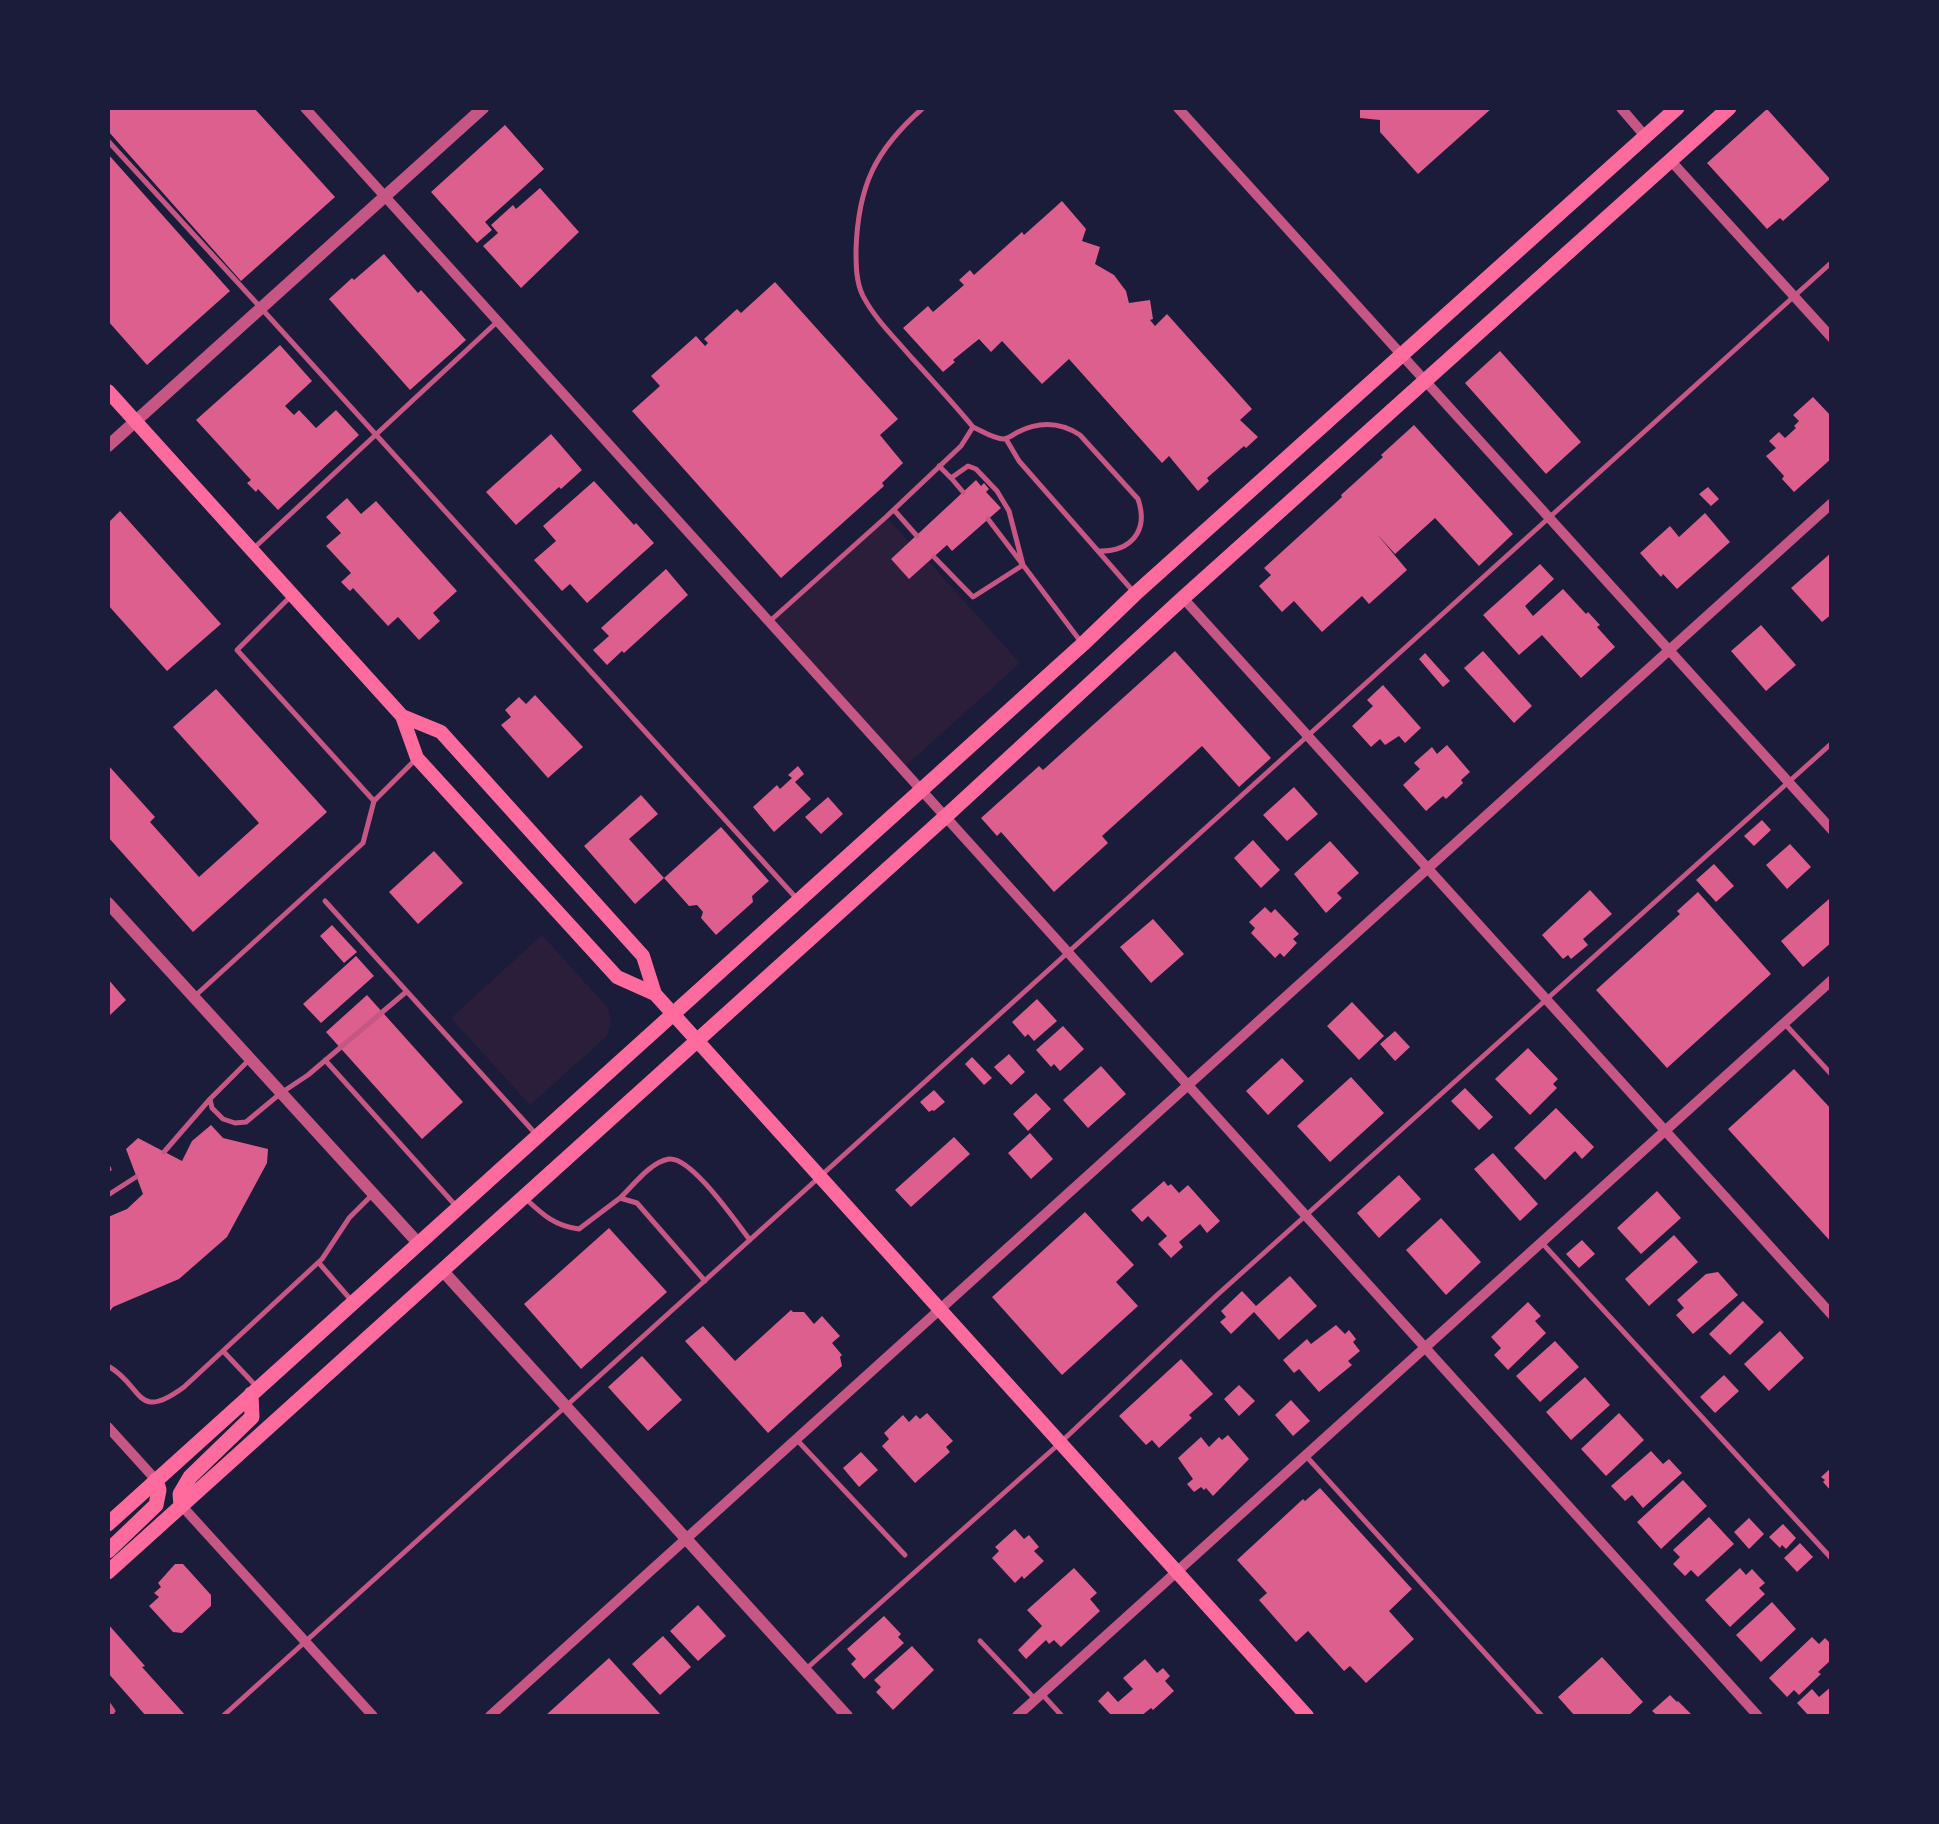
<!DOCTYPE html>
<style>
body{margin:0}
#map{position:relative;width:1939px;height:1824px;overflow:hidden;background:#1b1b3a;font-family:"Sofia Sans Condensed",sans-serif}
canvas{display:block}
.frame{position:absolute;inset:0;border:110px solid #1b1b3a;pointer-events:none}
</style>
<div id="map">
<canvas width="1939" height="1824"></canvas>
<div class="frame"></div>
</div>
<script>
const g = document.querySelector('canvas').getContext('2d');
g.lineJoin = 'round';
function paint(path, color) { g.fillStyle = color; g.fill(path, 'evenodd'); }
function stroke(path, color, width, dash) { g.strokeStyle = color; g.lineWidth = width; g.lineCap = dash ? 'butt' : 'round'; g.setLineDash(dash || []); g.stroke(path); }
paint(new Path2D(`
 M886 517 910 543 891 559 908 578 928 561 1020 663 901 770 769 622Z
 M542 935 608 1008 611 1022 607 1036 530 1105 451 1018Z`), '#2a1e3b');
paint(new Path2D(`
 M108 108H254L335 197 241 281 108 131Z
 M1360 108H1492L1418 174 1380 132V120L1360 118Z
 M1767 109 1830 179 1783 221 1780 218 1767 229 1707 163Z
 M505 125 544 169 485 222 492 230 477 243 431 192Z
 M108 154 230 291 147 365 108 321Z
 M540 188 579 232 521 288 483 246 498 233 491 225 513 205 516 209Z
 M1062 201 1086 229 1082 241 1100 247 1095 264 1114 275 1126 291 1129 303 1150 300 1153 319 1150 320 1155 326 1167 314 1252 409 1240 420 1258 437 1246 448 1244 446 1207 478 1209 481 1198 491 1169 456 1162 463 1069 359 1042 384 1002 341 991 352 979 339 953 360 955 362 943 372 903 328 928 306 933 312 964 285 959 280 970 270 974 275 1022 232 1024 235Z
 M384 254 418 293 421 290 466 340 410 390 329 299 352 278 354 280Z
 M775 282 898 419 880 435 903 463 882 483 884 486 781 578 632 411 660 386 651 376 696 336 705 346 708 343 704 339 737 309 741 313Z
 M280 345 312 381 285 406 294 415 299 410 316 428 336 410 359 435 278 510 258 489 256 492 247 483 251 480 196 420Z
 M1500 351 1581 442 1546 474 1465 383Z
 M1813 397 1832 417V458L1794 492 1782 479 1784 476 1766 456 1776 448 1769 441 1779 432 1785 438 1796 428 1794 426 1799 421 1793 415Z
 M1414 425 1513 534 1479 566 1435 518 1395 554 1377 534 1407 570 1369 604 1362 596 1322 632 1294 601 1282 612 1259 586 1271 575 1264 568 1342 497 1341 495 1383 457 1381 455Z
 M551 434 582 470 561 489 559 487 516 525 486 492Z
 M976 480 981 486 984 483 989 489 986 492 1001 508 952 551 947 545 909 579 891 559Z
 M594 481 634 525 636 523 654 543 587 603 570 584 562 591 534 560 556 541 543 526Z
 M1708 487 1719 499 1711 506 1699 494Z
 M347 498 361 514 376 501 457 591 433 613 440 621 419 640 398 617 388 626 353 588 350 591 341 582 351 573 326 546 341 533 326 517Z
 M120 511 221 624 167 671 108 605V523Z
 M1705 513 1730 542 1677 589 1663 574 1661 577 1640 553 1670 526 1679 537Z
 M1832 552V614L1822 622 1791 588Z
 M1540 564 1554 579 1525 606 1533 616 1563 589 1586 614 1588 612 1600 625 1597 627 1615 647 1581 678 1542 635 1519 655 1483 615Z
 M666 569 688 595 624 653 622 651 607 665 593 650 609 636 601 628Z
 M1761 625 1796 665 1766 691 1731 651Z
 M1175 651 1271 758 1239 787 1202 746 1102 836 1108 843 1054 892 1001 832 997 836 981 818 1039 766 1043 770Z
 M1483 651 1532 706 1514 723 1464 668Z
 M1425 653 1450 681 1443 687 1419 659Z
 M1383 685 1421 728 1405 743 1399 736 1385 745 1380 739 1371 747 1352 726 1373 706 1367 700Z
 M216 689 327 812 193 932 108 837V765L155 817 150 822 199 877 259 823 173 727Z
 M535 695 583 747 548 778 501 725 511 717 505 710 519 697 526 704Z
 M1447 745 1470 772 1461 780 1463 783 1446 799 1443 796 1426 811 1403 785 1420 769 1414 763 1432 747 1437 754Z
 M798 766 804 774 795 782 811 799 774 832 753 807 777 785 780 789 792 778 788 775Z
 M1294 787 1318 814 1287 841 1263 815Z
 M641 795 658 814 629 839 664 878 635 904 584 846Z
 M828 797 843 814 821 834 805 817Z
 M1762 820 1771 830 1754 846 1744 836Z
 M721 827 769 881 752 896 753 902 716 935 701 918 703 912 697 905 689 906 664 878Z
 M1253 840 1280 870 1261 888 1234 858Z
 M1330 841 1359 873 1337 893 1342 898 1326 913 1294 874Z
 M1790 844 1811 867 1787 889 1766 865Z
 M434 851 463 883 418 924 389 892Z
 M1714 864 1734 886 1716 902 1696 880Z
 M1590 890 1612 914 1583 939 1588 945 1571 959 1568 955 1563 959 1542 935Z
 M1698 892 1771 974 1667 1068 1596 990 1680 914 1677 911Z
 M1829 899 1832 901V942L1803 967 1781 941Z
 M1265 907 1271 913 1275 909 1299 934 1293 939 1297 943 1284 957 1280 953 1275 958 1251 933 1255 928 1249 922Z
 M1153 919 1184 954 1151 983 1120 947Z
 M332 925 357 952 344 963 320 936Z
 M356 956 374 976 321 1023 303 1004Z
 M108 979 126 1000 108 1017Z
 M367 995 463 1102 422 1139 326 1032Z
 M1037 999 1057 1021 1034 1041 1028 1034 1025 1037 1012 1022Z
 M1352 1002 1384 1036 1359 1060 1327 1026Z
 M1063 1026 1084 1049 1060 1071 1054 1064 1051 1067 1036 1050Z
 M1395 1031 1410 1047 1395 1061 1380 1044Z
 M1528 1048 1558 1079 1553 1084 1557 1088 1530 1115 1495 1079Z
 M1009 1054 1025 1072 1011 1085 994 1067Z
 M972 1057 992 1078 984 1085 965 1064Z
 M1282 1058 1304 1081 1268 1115 1246 1091Z
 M1101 1066 1126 1094 1088 1128 1063 1100Z
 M1794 1069 1832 1110V1243L1728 1129Z
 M1351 1077 1384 1113 1330 1162 1297 1126Z
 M1465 1088 1493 1117 1479 1130 1451 1101Z
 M934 1090 945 1102 934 1111 932 1110 929 1112 920 1102Z
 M1036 1093 1051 1109 1028 1131 1013 1114Z
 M1556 1108 1594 1147 1582 1159 1575 1151 1545 1180 1514 1148Z
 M211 1125 223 1138 268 1149 267 1163 227 1237 179 1279 113 1307 110 1311 108 1308V1217L127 1209 143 1194 126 1149 138 1138 182 1161 192 1141Z
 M1030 1133 1053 1159 1031 1179 1008 1153Z
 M954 1137 970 1154 911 1207 895 1190Z
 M1493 1153 1538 1204 1520 1221 1474 1169Z
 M1399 1175 1421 1199 1379 1238 1357 1213Z
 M1164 1181 1168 1186 1171 1184 1179 1193 1188 1185 1220 1221 1207 1233 1200 1224 1179 1242 1183 1247 1171 1258 1158 1244 1167 1236 1148 1216 1142 1222 1131 1210Z
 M1657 1191 1681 1218 1641 1254 1617 1228Z
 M1085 1212 1134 1265 1116 1282 1138 1306 1062 1375 992 1297Z
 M1441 1218 1481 1262 1446 1295 1406 1250Z
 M609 1228 667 1292 581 1369 524 1304Z
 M1674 1235 1698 1262 1649 1306 1625 1279Z
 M1582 1240 1595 1254 1579 1268 1566 1254Z
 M1718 1272 1738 1295 1693 1334 1676 1315 1684 1308 1677 1300 1706 1274Z
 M1290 1276 1317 1306 1279 1340 1254 1312 1231 1334 1220 1322 1226 1317 1221 1311 1242 1291 1256 1306Z
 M1743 1301 1764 1322 1730 1355 1709 1334Z
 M1528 1302 1541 1316 1535 1321 1546 1333 1508 1370 1494 1355 1501 1348 1491 1337Z
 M791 1310 793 1312H804L814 1324 822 1316 840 1336 832 1343 842 1355 840 1357 842 1366 768 1433 685 1341 703 1326 735 1361Z
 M1336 1325 1345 1334 1349 1330 1356 1339 1353 1342 1360 1351 1348 1361 1352 1365 1319 1392 1299 1369 1294 1373 1283 1360 1307 1339 1311 1344Z
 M1780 1331 1804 1358 1769 1391 1744 1364Z
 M1555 1341 1579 1367 1540 1402 1516 1376Z
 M642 1356 682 1400 648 1431 608 1387Z
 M1181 1359 1213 1394 1189 1415 1192 1418 1159 1448 1152 1440 1146 1445 1119 1416Z
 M1724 1375 1739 1391 1715 1413 1700 1397Z
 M1585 1377 1610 1405 1571 1440 1546 1412Z
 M1239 1385 1255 1401 1239 1416 1224 1399Z
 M1291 1400 1310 1421 1293 1436 1275 1415Z
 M927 1413 953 1441 946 1447 950 1452 915 1483 882 1446 889 1439 884 1433 903 1415 909 1422 916 1415 920 1419Z
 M1619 1413 1644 1440 1606 1476 1581 1449Z
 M1228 1435 1249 1459 1213 1496 1206 1488 1204 1490 1201 1487 1194 1492 1187 1484 1193 1479 1178 1458 1201 1437 1209 1447 1219 1437 1222 1440Z
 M1651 1451 1663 1464 1669 1459 1682 1473 1643 1508 1632 1495 1625 1501 1611 1486Z
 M861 1452 878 1470 859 1487 843 1468Z
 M1832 1467V1492L1823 1482 1825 1480 1821 1477Z
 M1683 1480 1707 1506 1661 1549 1637 1522Z
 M1320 1488 1412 1589 1389 1611 1414 1639 1366 1683 1350 1666 1344 1671 1308 1631 1296 1642 1259 1600 1267 1593 1237 1560 1303 1499 1305 1501Z
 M1709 1517 1734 1544 1698 1577 1691 1570 1685 1576 1673 1564 1680 1557 1673 1550Z
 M1749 1518 1764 1534 1749 1549 1734 1532Z
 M1783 1524 1796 1538 1786 1549 1782 1545 1780 1548 1769 1537Z
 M1015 1529 1024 1539 1029 1535 1039 1547 1034 1551 1044 1561 1024 1579 1022 1576 1015 1583 992 1558 999 1551 995 1547Z
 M1800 1543 1813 1557 1797 1572 1784 1558Z
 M175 1564H183L211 1595V1606L182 1633 173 1632 149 1606 159 1597 154 1593 161 1587 158 1583Z
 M1074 1568 1097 1593 1090 1599 1100 1611 1061 1647 1054 1640 1049 1644 1046 1640 1026 1659 1018 1650 1042 1626 1027 1610Z
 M1740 1568 1746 1575 1752 1569 1765 1583 1759 1588 1765 1594 1730 1627 1705 1600Z
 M1772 1602 1796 1629 1761 1662 1736 1635Z
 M698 1605 726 1636 698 1661 670 1631Z
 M884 1616 901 1634 898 1637 904 1643 864 1679 851 1664 856 1659 847 1649Z
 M108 1624 145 1666 142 1667 186 1716H146L108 1673Z
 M663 1636 691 1667 660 1695 632 1664Z
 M1812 1637 1819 1644 1825 1638 1832 1645V1659L1818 1672 1821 1674 1799 1695 1794 1690 1787 1697 1769 1678Z
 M912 1646 934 1670 893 1710 876 1692 881 1687 874 1680Z
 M1602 1657 1643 1702 1628 1716H1575L1558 1697Z
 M609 1658 662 1716H545Z
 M1145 1659 1157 1673 1163 1668 1170 1676 1165 1681 1174 1691 1153 1710 1151 1708 1141 1716H1112L1098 1701 1108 1691 1118 1702 1133 1689 1123 1678Z
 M1832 1686V1716H1809L1797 1703 1812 1689 1819 1697Z
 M1670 1695 1677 1702 1678 1701 1693 1716H1658L1652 1711Z`), '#dd5f8e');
stroke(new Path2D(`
 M923 108C875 150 858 186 856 250 856 265 856 282 863 296 875 319 894 337 911 357 932 380 953 403 973 427 982 431 994 439 1004 439 1009 438 1014 434 1018 432 1040 421 1060 422 1080 435L1138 499C1149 531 1131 552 1098 551L1019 461 1006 439
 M108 141 261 308 798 900
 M939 466 951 478 968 466 976 469 997 491 1009 511 1023 565 1081 642
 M952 479 963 492
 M894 510 917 536
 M254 548 498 321
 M1098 551 1132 590
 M934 557 973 597 1023 565 988 519
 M292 595 237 650 374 801
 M770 621 886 517 961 446 973 427
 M325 901 534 1132
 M196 995 363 843 374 801 416 759
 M1784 1023 1832 1075
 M325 1060 456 1206
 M248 1061 210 1099 212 1108 223 1119 235 1123 246 1122 281 1093 308 1075 406 992
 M164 1152 210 1099
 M108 1167 109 1169
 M108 1195 136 1177
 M620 1198C633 1186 650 1162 669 1159 691 1156 736 1222 750 1240
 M526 1199C543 1215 555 1226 579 1229L620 1198 637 1203 705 1281
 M1543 1244 1832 1559
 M319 1263 351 1300
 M223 1351 256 1386
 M108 1366C144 1386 135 1423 184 1387L322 1259 349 1218 371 1196
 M797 1440 905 1555
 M1306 1456 1542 1716
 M980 1641 1034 1698
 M806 1669 1060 1443 1216 1296 1832 743
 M1042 1694 1062 1716
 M108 1704 113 1711 108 1716
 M223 1716 1832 262`), '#c65784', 5);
stroke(new Path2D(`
 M305 108 1758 1716
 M1178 108 1832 830
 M1621 108 1645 136
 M1671 161 1832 338
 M1183 598 1832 1315
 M108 1427 156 1480
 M181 1505 373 1716
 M490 1716 1832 503
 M1017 1716 1832 980`), '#c65784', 10);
stroke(new Path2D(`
 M108 446 483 108
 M108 903 419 1244
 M442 1270 847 1716`), '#c65784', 12);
stroke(new Path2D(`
 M108 391 402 716 417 758 617 977 655 994 674 1015 1307 1716
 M402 716 441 732 643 956 655 994`), '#ff6b9d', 14);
stroke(new Path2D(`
 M181 1505 180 1494 190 1477 252 1417 251 1394
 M108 1524 1083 644 1135 594 1677 108
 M108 1551 156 1505 159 1490 156 1480
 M108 1572 945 817 1183 598 1729 108`), '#ff6b9d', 15);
</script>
